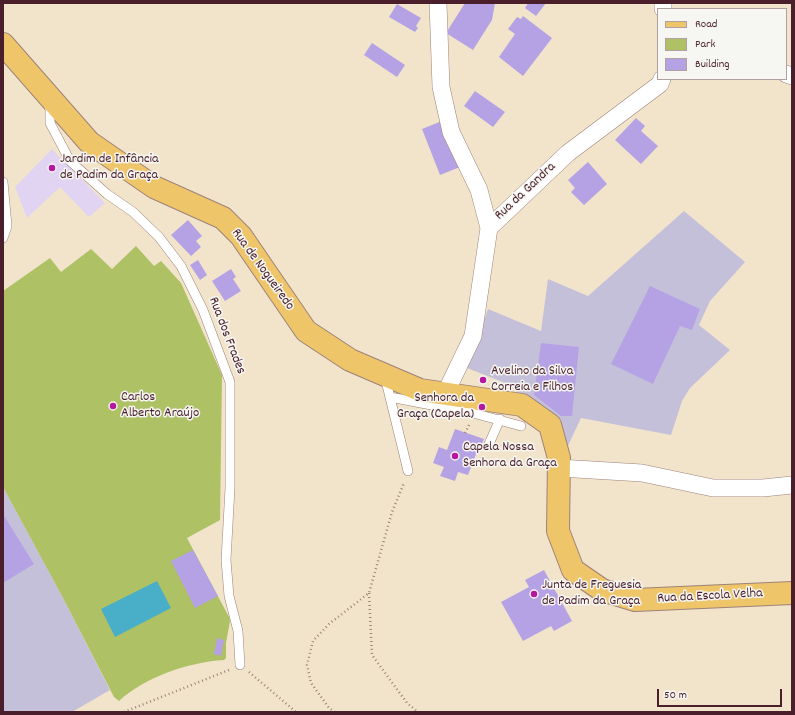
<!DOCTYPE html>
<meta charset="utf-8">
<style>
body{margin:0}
#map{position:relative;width:795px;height:715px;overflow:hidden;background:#f2e4cb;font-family:Dekko,sans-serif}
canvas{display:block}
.frame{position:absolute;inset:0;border:4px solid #4a1f2b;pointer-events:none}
.legend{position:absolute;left:657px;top:8px;width:130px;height:72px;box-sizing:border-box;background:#f6f6f2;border:1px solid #b1a0a2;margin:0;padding:5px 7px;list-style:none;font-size:12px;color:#4a1f2b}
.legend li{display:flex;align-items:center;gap:8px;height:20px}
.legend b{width:20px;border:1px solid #b1a0a2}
.scale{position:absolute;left:657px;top:689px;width:125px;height:18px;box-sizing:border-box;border:2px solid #4a1f2b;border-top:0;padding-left:5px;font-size:12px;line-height:14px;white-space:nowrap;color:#4a1f2b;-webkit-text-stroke:3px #f6f6f2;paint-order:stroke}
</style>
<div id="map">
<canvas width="795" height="715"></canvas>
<div class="frame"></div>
<ul class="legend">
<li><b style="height:5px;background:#eec569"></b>Road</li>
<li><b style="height:11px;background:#aec164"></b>Park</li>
<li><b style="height:11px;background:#b5a2e5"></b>Building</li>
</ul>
<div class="scale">50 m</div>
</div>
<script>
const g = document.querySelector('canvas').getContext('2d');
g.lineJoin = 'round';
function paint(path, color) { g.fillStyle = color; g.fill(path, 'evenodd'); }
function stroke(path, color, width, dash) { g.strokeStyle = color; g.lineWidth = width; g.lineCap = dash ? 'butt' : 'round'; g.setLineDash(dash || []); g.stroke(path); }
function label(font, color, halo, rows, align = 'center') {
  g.font = font + ' Dekko,sans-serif'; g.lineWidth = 3; g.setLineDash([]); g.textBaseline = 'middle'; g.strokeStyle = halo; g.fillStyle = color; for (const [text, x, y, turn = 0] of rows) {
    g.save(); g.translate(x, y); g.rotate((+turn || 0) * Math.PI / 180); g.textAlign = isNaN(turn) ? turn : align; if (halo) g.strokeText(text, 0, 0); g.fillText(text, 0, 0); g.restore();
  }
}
paint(new Path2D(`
 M52 149 105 203 89 217 60 187 27 218 15 187Z`), '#e1d4f3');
paint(new Path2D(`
 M684 211 745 262 710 301 699 325 730 350 690 388 682 401 671 435 581 418 567 448 510 385 467 368 488 309 541 331 548 279 588 296Z
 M3 487 63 598 110 690 72 712H3Z`), '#c5c0da');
paint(new Path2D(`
 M136 246 154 266 161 261 181 283 222 375 220 520 187 538 229 617 230 621 226 643V658L224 660C189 662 145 677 119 701L114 697 63 598 3 487V291L50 258 61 272 91 249 112 269Z`), '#aec164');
paint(new Path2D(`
 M157 581 171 608 115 637 101 609Z`), '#49afc9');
paint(new Path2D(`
 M465 3H495L492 20 473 50 446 33Z
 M528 3H546L536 16 525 8Z
 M397 4 421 18 416 26 418 28 415 32 389 17Z
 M523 16 552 38 523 76 499 57 515 34 508 29 517 17 521 19Z
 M372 43 405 65 397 77 364 55Z
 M475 91 505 112 493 127 464 106Z
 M636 118 645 126 641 131 658 146 641 164 615 140Z
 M442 121 460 167 440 175 422 129Z
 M588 162 607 184 584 205 571 192 575 188 568 180Z
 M188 220 202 236 196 241 201 247 191 256 171 235Z
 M198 260 207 275 200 280 190 265Z
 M231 269 236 277 233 279 241 291 225 301 212 281Z
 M650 286 700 309 692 330 680 326 653 384 611 364Z
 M541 343 579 347 572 416H561L534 395Z
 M455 429 484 439 480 449H478L468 475 458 472 455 481 440 476 444 467 433 463 439 447 447 450Z
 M3 514 34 564 3 583Z
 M193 550 218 596 195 608 171 561Z
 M544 570 572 621 554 631 551 626 523 641 501 602 529 587 525 580Z
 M217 638 224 640 221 656 214 654Z`), '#b5a2e5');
const lane = new Path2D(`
 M50 103V123L70 161 107 194 133 212 159 237 181 266 203 310 230 382V488L226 560 229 596 238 631 240 665
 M3 182 7 226 3 238
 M385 377 408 471
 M390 397 473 413 521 426
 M489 444 500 419`);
const street = new Path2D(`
 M438 3 441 87 451 132 479 190 489 228
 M663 3V9
 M786 74 792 76
 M445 394 473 336 489 228 568 153 660 84 662 79
 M559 468 642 473 713 488H763L792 485`);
const primary = new Path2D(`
 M3 44 89 142 154 187 223 218 241 236 306 331 350 360 420 390 522 405 550 425 559 458 558 531 573 570 602 590 635 600 792 593`);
stroke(lane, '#9e827b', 10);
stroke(street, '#9e827b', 18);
stroke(primary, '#9e827b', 24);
stroke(new Path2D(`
 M465 433 469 425
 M369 593 372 655 407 703 418 712
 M249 672 296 712
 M124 712 229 670
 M335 712 329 708 311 683 307 665 313 641 329 624 369 593 392 512 404 483`), '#9e827b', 2.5, [1, 3]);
stroke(lane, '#fff', 9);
stroke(street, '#fff', 17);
stroke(primary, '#eec569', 22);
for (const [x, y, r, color] of [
 [52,168,4,"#b5179e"],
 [483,380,4,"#b5179e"],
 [113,406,4,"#b5179e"],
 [482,407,4,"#b5179e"],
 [455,456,4,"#b5179e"],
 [534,594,4,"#b5179e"]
]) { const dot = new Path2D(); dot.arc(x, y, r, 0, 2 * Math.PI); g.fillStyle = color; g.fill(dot); stroke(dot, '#f6f6f2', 1.5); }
label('14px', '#4a1f2b', '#f6f6f2', [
 ["Jardim de Infância",60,160],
 ["de Padim da Graça",60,176],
 ["Avelino da Silva",491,372],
 ["Correia e Filhos",491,388],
 ["Carlos",121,398],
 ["Alberto Araújo",121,414],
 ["Senhora da",474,399,"right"],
 ["Graça (Capela)",474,415,"right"],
 ["Capela Nossa",463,448],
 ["Senhora da Graça",463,464],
 ["Junta de Freguesia",542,586],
 ["de Padim da Graça",542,602]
], 'left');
label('14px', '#4a1f2b', '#f6f6f2', [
 ["Rua da Gandra",526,192,-43],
 ["Rua de Nogueiredo",262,270,54],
 ["Rua dos Frades",226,336,69],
 ["Rua da Escola Velha",710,597,-3]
]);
</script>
